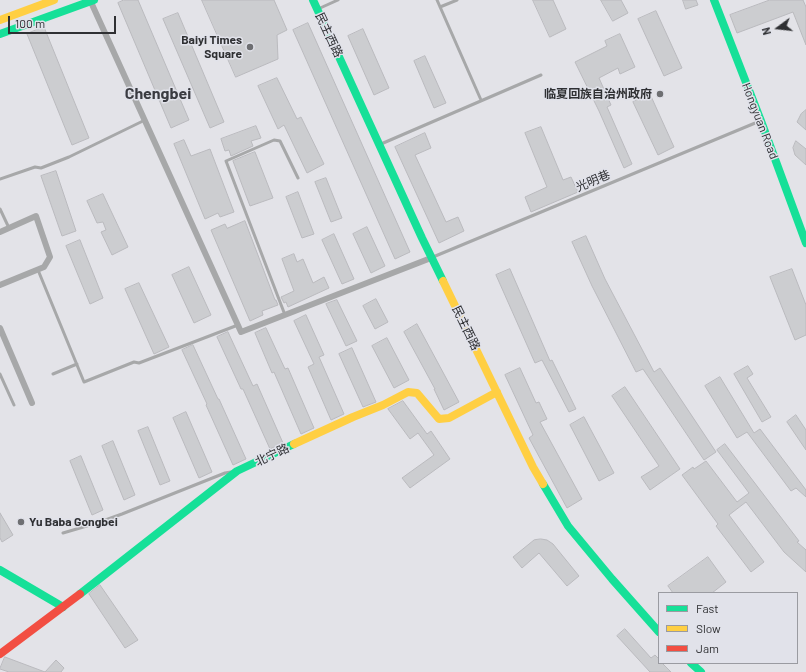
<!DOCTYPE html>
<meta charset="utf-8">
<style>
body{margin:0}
#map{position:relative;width:806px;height:672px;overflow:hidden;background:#e3e3e8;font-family:Barlow,sans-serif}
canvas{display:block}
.legend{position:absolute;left:658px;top:592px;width:140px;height:72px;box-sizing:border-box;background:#e1e2ea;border:1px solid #9a9ba1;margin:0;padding:5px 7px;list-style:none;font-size:12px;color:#2f3033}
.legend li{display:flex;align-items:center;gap:8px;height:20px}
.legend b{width:20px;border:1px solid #9a9ba1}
.north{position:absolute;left:758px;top:8px;width:40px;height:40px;-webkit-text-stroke:3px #e1e2ea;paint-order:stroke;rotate:255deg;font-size:11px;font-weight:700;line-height:16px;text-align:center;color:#2f3033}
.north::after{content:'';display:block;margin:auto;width:14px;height:18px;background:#2f3033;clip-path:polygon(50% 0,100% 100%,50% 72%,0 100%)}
.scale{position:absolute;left:8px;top:16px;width:108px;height:18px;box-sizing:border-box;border:2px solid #2f3033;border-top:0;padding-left:5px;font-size:12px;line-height:14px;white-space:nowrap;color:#2f3033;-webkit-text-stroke:3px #e1e2ea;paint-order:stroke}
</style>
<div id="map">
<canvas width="806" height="672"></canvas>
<ul class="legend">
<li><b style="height:5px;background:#16e098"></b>Fast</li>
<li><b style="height:5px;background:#ffcf43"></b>Slow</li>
<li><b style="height:5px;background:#f24e42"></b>Jam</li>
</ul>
<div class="north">N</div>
<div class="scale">100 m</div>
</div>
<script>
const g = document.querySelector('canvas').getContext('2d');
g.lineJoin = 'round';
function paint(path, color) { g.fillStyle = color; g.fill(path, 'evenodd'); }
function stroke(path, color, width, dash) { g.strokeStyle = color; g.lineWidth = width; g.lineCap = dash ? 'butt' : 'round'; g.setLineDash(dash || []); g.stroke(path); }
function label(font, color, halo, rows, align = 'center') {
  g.font = font + ' Barlow,"Noto Sans SC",sans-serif'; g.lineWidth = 3; g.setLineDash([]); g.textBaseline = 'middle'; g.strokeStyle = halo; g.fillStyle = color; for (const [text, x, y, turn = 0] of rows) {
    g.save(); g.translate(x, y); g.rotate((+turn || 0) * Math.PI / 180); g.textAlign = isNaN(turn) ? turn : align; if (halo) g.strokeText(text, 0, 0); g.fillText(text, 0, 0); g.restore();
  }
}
const building = new Path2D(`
 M124 0H138L189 120 171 128 118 3Z
 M202 0H274L287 30 277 35 278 59 236 77Z
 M533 0H553L566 29 550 37Z
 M601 0H621L628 13 613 21Z
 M683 0H696L698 5 686 9Z
 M770 0H803L806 7V45L793 12 737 33 730 15Z
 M656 11 682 68 664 76 638 19Z
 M178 13 224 122 210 128 163 19Z
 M308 23 410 252 395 259 293 30Z
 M44 27 89 138 72 145 27 34Z
 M363 29 389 88 374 95 348 36Z
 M620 34 635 67 620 74 618 68 599 78 611 105 607 107 632 164 624 168 599 111 575 62 607 46 605 41Z
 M425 56 446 103 434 108 414 61Z
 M277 78 297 119 301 117 324 164 307 173 284 125 278 129 258 86Z
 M650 94 674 147 658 155 633 102Z
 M806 110V130L797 122 801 114Z
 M256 126 261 138 251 141 253 146 231 156 229 150 225 151 221 139Z
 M541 127 563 180 571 177 578 192 531 212 525 197 547 187 525 133Z
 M425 133 431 148 415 155 446 222 458 217 464 231 439 243 395 147Z
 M184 140 191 156 210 149 234 212 220 217 218 213 205 219 174 144Z
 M796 141 806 149V165L795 155 793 148Z
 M255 152 273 198 250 206 233 161Z
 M56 171 76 231 62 236 41 176Z
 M326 178 342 218 331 222 315 182Z
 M298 192 314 234 302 238 286 197Z
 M103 194 128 247 112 255 101 232 106 230 103 222 97 223 87 201Z
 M245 221 275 300H276L278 305 262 311 263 315 250 321 211 230 225 224 227 228Z
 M367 227 385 266 371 273 353 234Z
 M334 234 354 279 342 284 322 240Z
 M586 236 605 279 654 372 660 368 716 452 704 460 643 369 636 372 592 286 572 242Z
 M80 240 103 298 90 304 66 246Z
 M294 254 297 262 303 259 313 283 324 277 329 288 288 307 286 302 284 303 281 297 294 291 282 259Z
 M189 267 211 315 194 323 172 275Z
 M510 269 550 361 552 360 576 409 569 412 542 360 535 363 496 275Z
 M792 269 806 305V335L795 340 770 277Z
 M139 283 169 347 154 354 125 289Z
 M376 299 388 322 375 329 363 306Z
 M337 300 357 341 346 346 326 304Z
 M306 315 324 355 319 357 344 414 331 420 308 367 314 364 294 321Z
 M417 324 459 402 444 410 434 389H435L404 332Z
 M266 328 285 369 288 368 314 428 301 434 274 372 272 373 255 333Z
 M228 332 253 386 257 384 283 443 270 449 243 389H241L217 337Z
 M387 338 409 380 394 388 372 346Z
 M193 345 218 399H219L246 459 233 465 206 405 207 404 182 350Z
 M352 348 376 402 363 407 339 354Z
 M748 366 753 374 747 378 771 417 762 422 734 374Z
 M520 368 536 403 539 402 547 419 540 422 582 499 567 508 529 438 533 435 505 375Z
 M720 377 754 433 760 429 806 490V497L796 488 791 491 747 432 737 438 705 386Z
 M625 387 680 469 650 490 641 477 659 466 612 396Z
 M403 401 427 434 431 431 450 459 410 488 402 478 434 455 418 433 410 439 388 409Z
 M186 412 212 472 199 478 173 418Z
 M796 415 806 430V450L787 422Z
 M584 417 614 473 599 481 570 425Z
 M148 427 170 481 160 485 138 431Z
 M113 441 135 495 124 500 102 446Z
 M725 444 799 541 797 542 806 550V572L784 552 746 502 729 515 764 562 751 572 716 526 718 524 682 475 693 467 694 469 706 461 737 502 749 493 717 450Z
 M81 456 103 510 92 515 70 461Z
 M0 513 13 535 2 542 0 538Z
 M541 539 547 540 553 544 579 576 567 586 539 553 522 568 513 557 534 540Z
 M708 557 726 582 712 593H673L668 586Z
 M100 585 138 640 125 648 89 594Z
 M625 629 651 658 655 655 659 659V663H662L671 672H650L617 636Z
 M5 657 45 672 56 660 64 668 61 672H9L0 669Z`);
paint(building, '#cccdd0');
stroke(building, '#bababe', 1);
stroke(new Path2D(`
 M437 0 481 100
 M440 7 457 0
 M318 9 338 0
 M381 144 541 75
 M0 179 35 167 41 168 69 157 145 120
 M0 209 9 228
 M433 257 760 121
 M38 270 84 382 134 362 139 363 238 325
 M285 315 226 161 274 140 280 141 298 178
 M0 374 14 405
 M53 374 77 364
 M63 533 97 523 122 514 225 473 231 472`), '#a7a8a9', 3);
stroke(new Path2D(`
 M90 0 241 332 431 258
 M0 232 36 216 50 257 44 267 0 285
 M0 328 32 403`), '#a7a8a9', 6);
stroke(new Path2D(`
 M313 0 422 238 443 281
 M714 0 761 121 806 243
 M0 34 94 0
 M543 484 568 526 612 579 659 632
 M0 570 63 607
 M80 594 237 471 294 444
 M691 663 701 672`), '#16e098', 8);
stroke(new Path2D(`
 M0 20 54 0
 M443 281 533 467 543 484
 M294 444 353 417 383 405 408 392 417 393 439 419 449 418 497 392`), '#ffcf43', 8);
stroke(new Path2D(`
 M0 654 80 594`), '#f24e42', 8);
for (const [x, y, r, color] of [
 [250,47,4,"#6e6f72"],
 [660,94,4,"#6e6f72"],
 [21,522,4,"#6e6f72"]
]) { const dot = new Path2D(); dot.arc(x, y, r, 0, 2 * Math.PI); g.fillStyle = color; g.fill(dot); stroke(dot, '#e1e2ea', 1.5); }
label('12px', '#2f3033', '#e1e2ea', [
 ["民主西路",329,35,65],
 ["Hongyuan Road",760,121,69],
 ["光明巷",593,181,-23],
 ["民主西路",466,328,64],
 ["北宁路",272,455,-25]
]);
label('bold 12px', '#2f3033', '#e1e2ea', [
 ["Baiyi Times",242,40],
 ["Square",242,54],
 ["临夏回族自治州政府",652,94],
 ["Yu Baba Gongbei",29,522,"left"]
], 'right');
label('bold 16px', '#3a3b41', '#e1e2ea', [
 ["Chengbei",158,94]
]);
</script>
